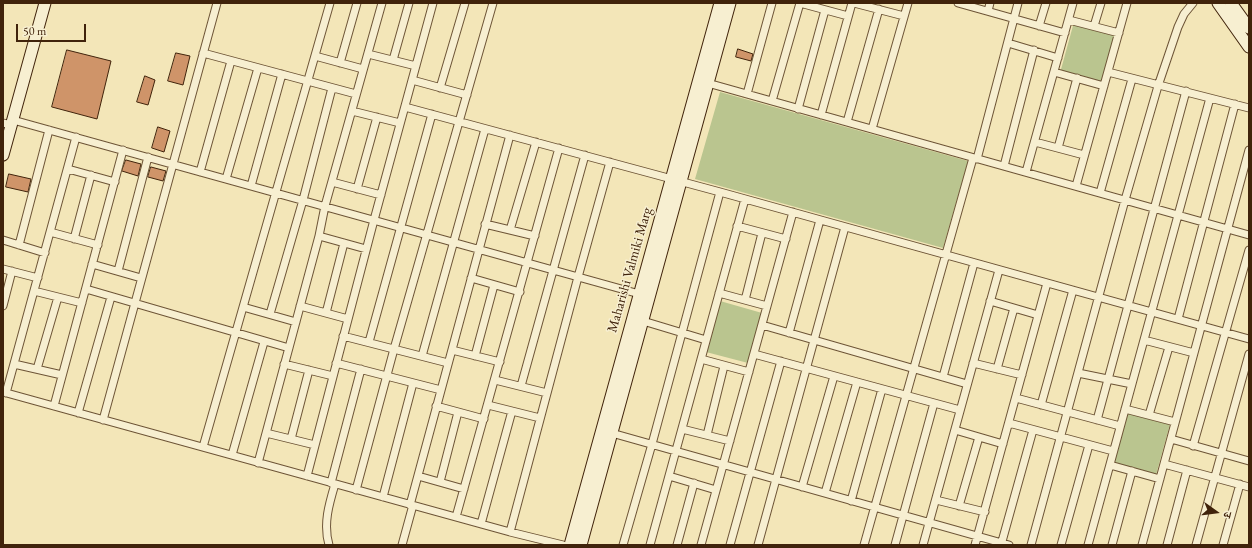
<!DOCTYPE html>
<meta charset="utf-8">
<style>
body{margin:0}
#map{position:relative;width:1252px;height:548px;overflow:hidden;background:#f3e6b8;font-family:"EB Garamond","Noto Serif Devanagari",serif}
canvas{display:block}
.frame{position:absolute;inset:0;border:4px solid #40230b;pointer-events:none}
.north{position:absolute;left:1196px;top:492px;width:40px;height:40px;-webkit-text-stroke:3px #f7efd1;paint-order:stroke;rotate:104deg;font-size:11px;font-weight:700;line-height:16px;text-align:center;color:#40230b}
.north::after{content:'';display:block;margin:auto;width:14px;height:18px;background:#40230b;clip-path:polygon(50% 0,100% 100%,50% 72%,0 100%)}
.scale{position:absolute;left:16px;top:24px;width:70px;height:18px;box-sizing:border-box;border:2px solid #40230b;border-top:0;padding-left:5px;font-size:12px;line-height:14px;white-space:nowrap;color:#40230b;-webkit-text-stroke:3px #f7efd1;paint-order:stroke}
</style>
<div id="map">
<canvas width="1252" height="548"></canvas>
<div class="frame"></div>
<div class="north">उ</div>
<div class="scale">50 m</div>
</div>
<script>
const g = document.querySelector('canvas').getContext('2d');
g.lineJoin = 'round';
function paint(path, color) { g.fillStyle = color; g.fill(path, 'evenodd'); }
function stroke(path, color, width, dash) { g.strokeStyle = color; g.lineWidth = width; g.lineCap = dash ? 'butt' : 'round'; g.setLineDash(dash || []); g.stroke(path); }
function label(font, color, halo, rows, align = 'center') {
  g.font = font + ' "EB Garamond",serif'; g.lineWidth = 3; g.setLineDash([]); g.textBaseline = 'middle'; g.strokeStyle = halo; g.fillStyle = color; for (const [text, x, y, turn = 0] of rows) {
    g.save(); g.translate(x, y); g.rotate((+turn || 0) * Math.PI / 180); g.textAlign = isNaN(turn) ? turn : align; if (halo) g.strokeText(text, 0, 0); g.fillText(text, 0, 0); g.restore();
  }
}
paint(new Path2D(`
 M1074 22 1115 33 1101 84 1060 73Z
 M720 92 968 161 943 248 695 179Z
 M720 301 762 313 748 363 706 352Z
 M1128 413 1170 424 1156 475 1114 464Z`), '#bac58f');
const building = new Path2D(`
 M738 49 753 54 751 61 736 57Z
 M67 50 111 61 97 119 52 107Z
 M176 53 190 56 183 85 168 81Z
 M145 76 155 80 148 105 137 102Z
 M158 127 170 131 164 152 152 148Z
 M126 160 141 164 138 176 122 171Z
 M151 167 166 171 163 181 148 177Z
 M9 174 31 179 28 192 6 187Z`);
paint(building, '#cf9469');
stroke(building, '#40230b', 1);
const street = new Path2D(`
 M800 3 848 16
 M854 3 904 16
 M958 3 1065 33
 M988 11 990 3
 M1069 20 1119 33
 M1039 26 1046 3
 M1094 26 1101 3
 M1008 43 1058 58
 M203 53 356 94
 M368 54 416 66
 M315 56 363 69
 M393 60 409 3
 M340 63 357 3
 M1054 72 1104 86
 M1108 72 1249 108
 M412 80 467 95
 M704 82 1249 235
 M440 88 465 3
 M747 94 772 3
 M772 101 800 3
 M405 107 720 192 1249 339
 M798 109 825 10
 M352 111 400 123
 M821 115 852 3
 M13 120 643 295
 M847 122 879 9
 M3 123 11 125
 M872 129 908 3
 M1035 142 1084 155
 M1058 148 1077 78
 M977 159 1018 3
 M1004 166 1034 50
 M68 169 115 182
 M200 172 231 61
 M1026 172 1073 3
 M226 179 258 68
 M332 182 381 195
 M251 186 282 74
 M1076 186 1127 3
 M357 189 377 117
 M1100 193 1132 79
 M485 224 535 236
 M737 226 786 239
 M510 230 536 142
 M50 232 98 245
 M319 236 366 249
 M74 239 91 175
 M3 240 45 253
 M19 245 49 130
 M92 264 141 278
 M3 269 38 278
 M118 271 148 157
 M471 278 520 292
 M86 289 289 348
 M34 291 82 303
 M719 293 767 306
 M745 300 762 233
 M990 301 1038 315
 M3 306 12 271
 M300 306 348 319
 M243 307 296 322
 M326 313 344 243
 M270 314 303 200 332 88
 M1178 319 1235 104
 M643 321 706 340
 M762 325 967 384
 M789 333 820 220
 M343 336 448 363
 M1144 340 1194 353
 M369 342 432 114
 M452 350 500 362
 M754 354 960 410
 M422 356 485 129
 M475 356 494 285
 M701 359 749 372
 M336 363 441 390
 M973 363 1022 375
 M14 364 62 375
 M284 364 333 376
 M37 369 58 297
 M997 369 1014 308
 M1078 373 1132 384
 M943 377 974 263
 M495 380 547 393
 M521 386 585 155
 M3 392 510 532 563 545
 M6 393 76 137
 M1016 398 1120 426
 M488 405 540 418
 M1041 405 1073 290
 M54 406 123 150
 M436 406 484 419
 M1125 409 1175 422
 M78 413 111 297
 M1149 415 1169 347
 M103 420 217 3
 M1097 420 1186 91
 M1009 423 1113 451
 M682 429 730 441
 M955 430 1003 444
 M608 432 1009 545
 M266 433 315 445
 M707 435 724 366
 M291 439 309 370
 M1171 439 1249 461
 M1193 446 1249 250
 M203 447 330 3
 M232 455 264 342
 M258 463 319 236 325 206 382 3
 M1164 464 1249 487
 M1110 465 1160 479
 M307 476 374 220 433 3
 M418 476 464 489
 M669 476 716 490
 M440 482 458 412
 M331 483 361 369
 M802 487 834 376
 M356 490 394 349 493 3
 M825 493 857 382
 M383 497 413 383
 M936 500 985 512
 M851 501 882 389
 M410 505 510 135
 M959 506 979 437
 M456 517 559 148
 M481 524 512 411
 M510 532 578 277 610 162
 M329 545C323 524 329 504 335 484
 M402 545 413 505
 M623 545 652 444 720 192
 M650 545 745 199
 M677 545 694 483
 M701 545 793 212
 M730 545 781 361
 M758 545 845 227
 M864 545 973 158
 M895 545 934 403
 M923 545 999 270
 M975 545 1047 283
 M1001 545 1033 430
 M1031 545 1125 200 1158 86 1178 27 1184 14 1193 3
 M1061 545 1089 445
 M1088 545 1210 98
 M1112 545 1132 471
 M1142 545 1249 150
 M1167 545 1187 470
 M1196 545 1249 354
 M1223 545 1240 484`);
const secondary = new Path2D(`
 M1218 3 1249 47
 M1231 3 1249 28
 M3 155 45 3
 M570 545 720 3
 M581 545 730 3`);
stroke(street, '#6d5436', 9);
stroke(secondary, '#40230b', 13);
stroke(street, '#f7efd1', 7);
stroke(secondary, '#f7efd1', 11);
label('14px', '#40230b', '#f7efd1', [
 ["Maharishi Valmiki Marg",630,270,-74]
]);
</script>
